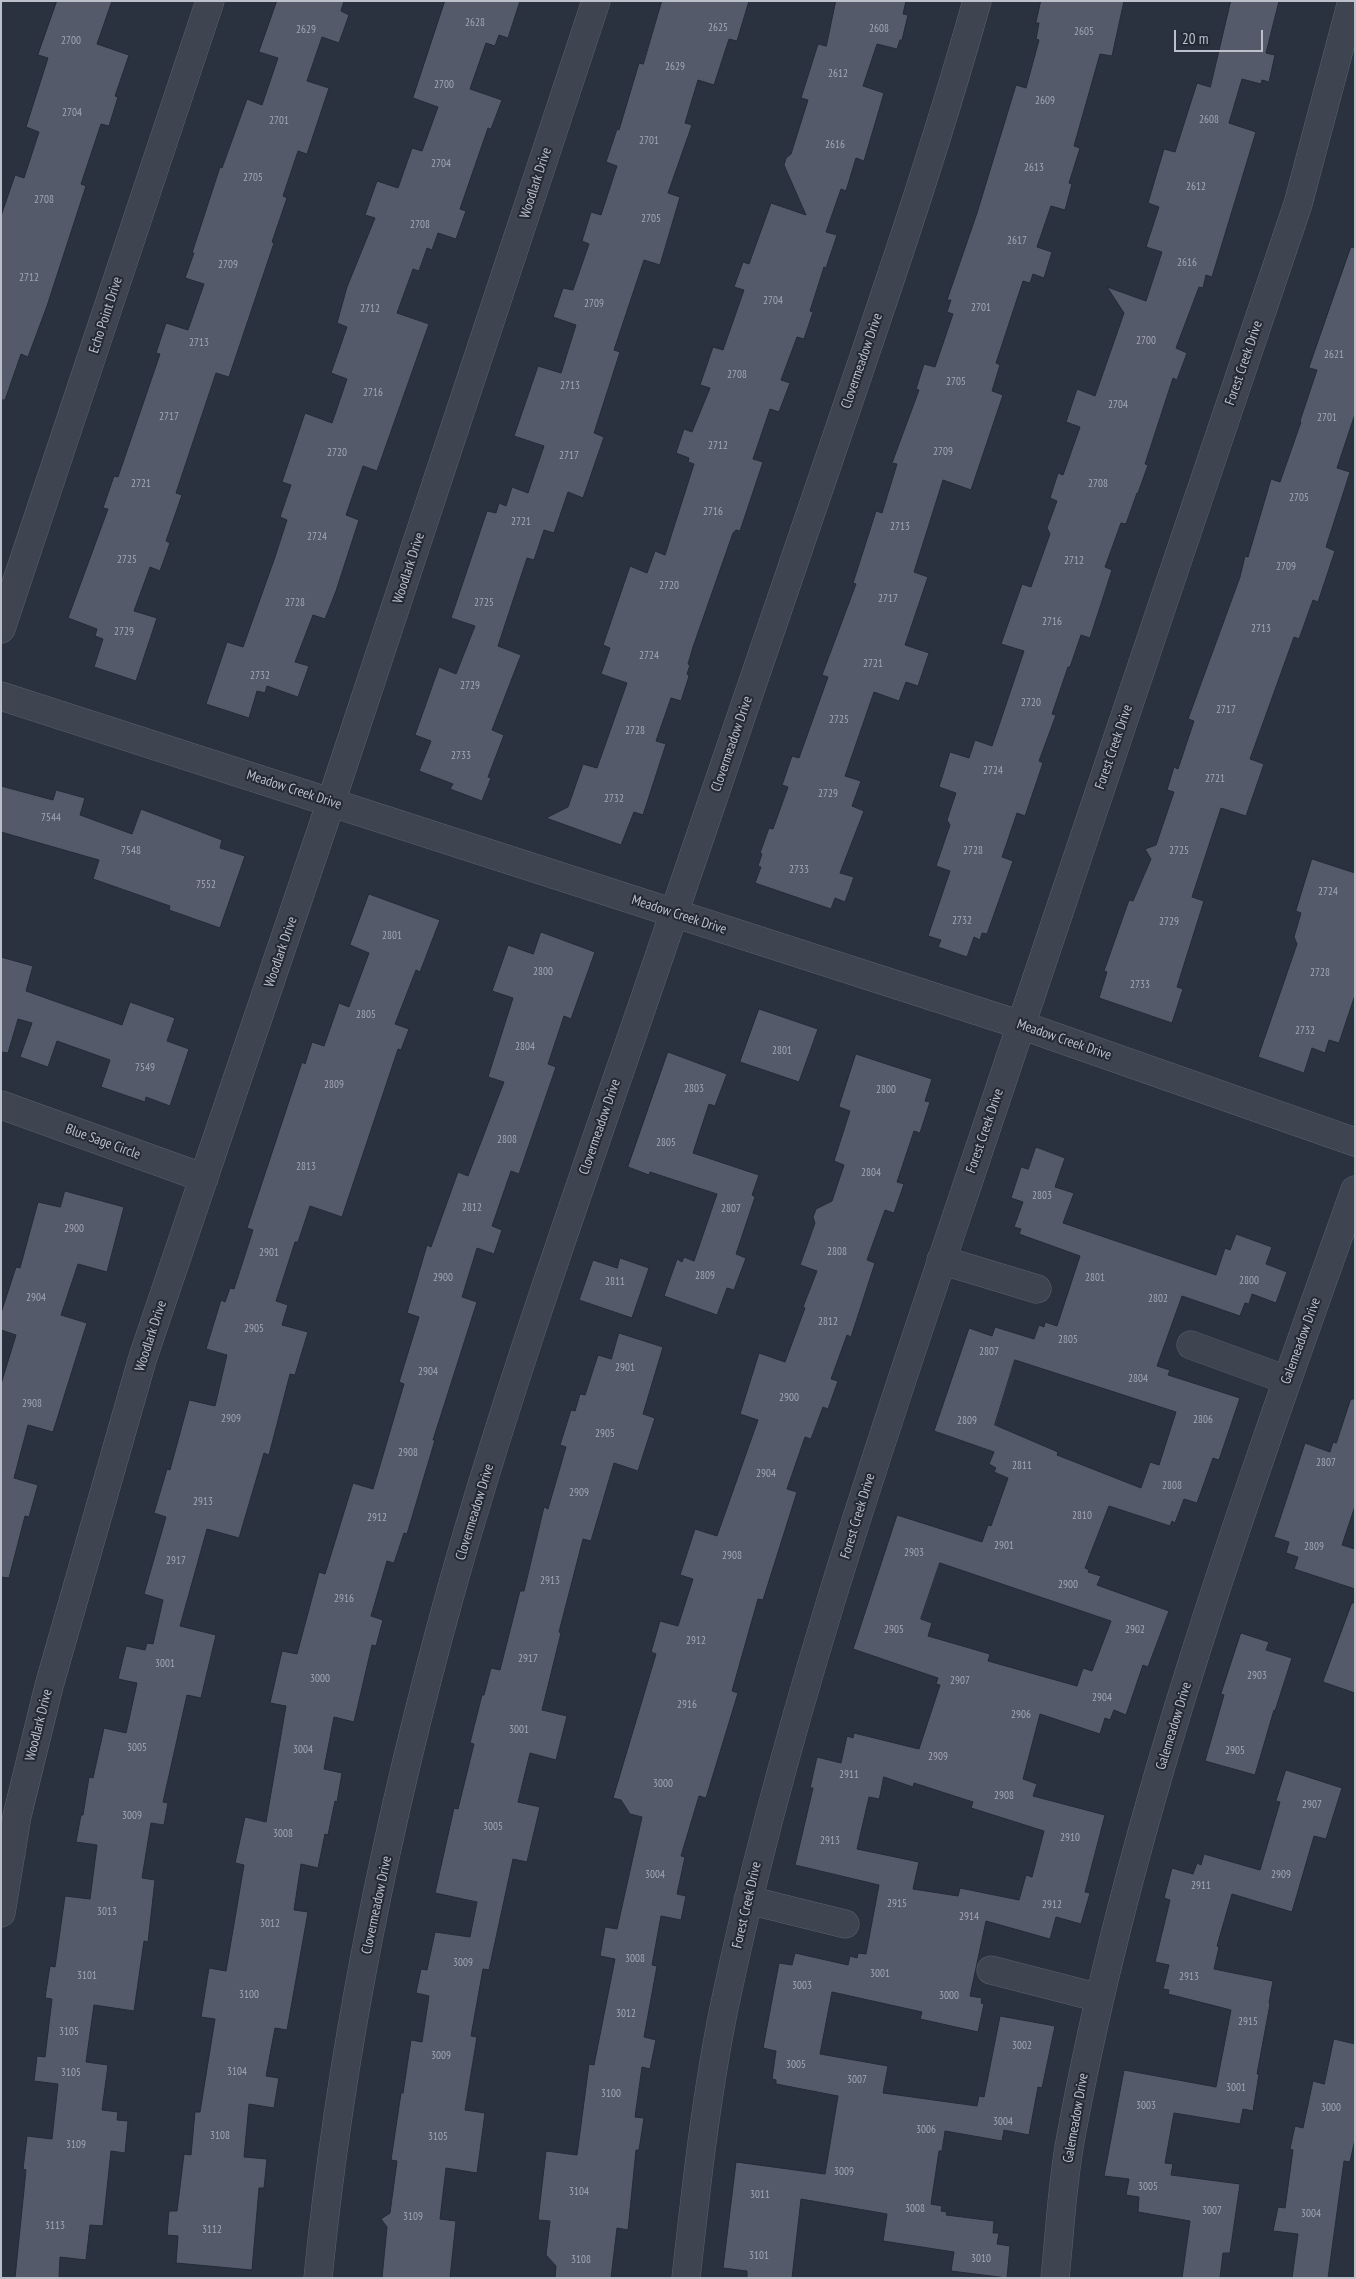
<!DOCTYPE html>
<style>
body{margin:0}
#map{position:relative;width:1356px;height:2279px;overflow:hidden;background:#2a3240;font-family:"PT Sans Narrow",sans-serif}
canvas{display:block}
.frame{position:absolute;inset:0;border:2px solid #bbc0ca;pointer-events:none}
.scale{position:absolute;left:1174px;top:30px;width:89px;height:22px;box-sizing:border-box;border:2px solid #bbc0ca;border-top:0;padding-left:6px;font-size:15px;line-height:18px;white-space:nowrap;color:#bbc0ca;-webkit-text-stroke:4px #232935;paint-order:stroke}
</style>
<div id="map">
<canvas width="1356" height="2279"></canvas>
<div class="frame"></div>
<div class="scale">20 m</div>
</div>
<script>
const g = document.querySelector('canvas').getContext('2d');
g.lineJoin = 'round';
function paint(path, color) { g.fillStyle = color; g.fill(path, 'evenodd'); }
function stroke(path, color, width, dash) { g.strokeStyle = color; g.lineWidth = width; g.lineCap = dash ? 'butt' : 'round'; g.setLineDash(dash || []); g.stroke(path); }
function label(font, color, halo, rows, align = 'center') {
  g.font = font + ' "PT Sans Narrow",sans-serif'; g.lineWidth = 4; g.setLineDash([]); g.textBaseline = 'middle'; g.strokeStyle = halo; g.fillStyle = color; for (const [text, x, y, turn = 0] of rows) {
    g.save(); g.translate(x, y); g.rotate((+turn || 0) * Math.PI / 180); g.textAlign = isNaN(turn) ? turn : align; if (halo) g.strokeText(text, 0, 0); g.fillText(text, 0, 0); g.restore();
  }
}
const building = new Path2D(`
 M57 1H112L97 44 129 55 115 96 118 97 109 126 101 124 81 184 86 186 47 306 28 357 21 354 5 400H1V216L15 175 24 178 39 132 26 127 48 58 38 55Z
 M277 1H344L341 11 349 15 339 43 322 37 307 81 329 88 307 154 298 151 283 196 287 198 272 242 274 243 229 377 216 373 176 493 182 495 166 541 170 543 160 571 150 567 134 611 157 618 136 681 94 667 103 639 95 636 97 629 68 618 108 509 103 508 114 476 118 477 160 354 156 353 166 323 188 330 204 284 185 278 194 253H192L220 167 222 168 247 99 262 105 278 58 259 52Z
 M445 1H520L508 38 499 35 495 46 486 43 470 89 502 100 491 129 488 128 460 209 466 211 456 239 438 233 432 250 427 248 419 271 413 269 397 313 429 324 377 471 363 466 346 515 359 520 336 591 325 619 313 615 295 662 309 666 298 697 267 686 265 693 257 691 249 718 206 704 227 642 243 647 275 557 287 520 280 517 291 485 282 482 305 413 332 423 347 379 331 373 347 327 337 323 347 287 375 218 365 215 377 181 398 188 412 148 422 151 438 107 413 98Z
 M662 1H749L737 41 729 39 714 85 698 80 685 123 692 125 668 193 680 197 660 265 644 260 614 350 620 352 594 433 604 437 583 498 568 492 554 533 544 530 534 560 527 558 498 646 521 655 492 730 504 735 488 777 491 778 482 801 450 789 453 784 419 771 431 741 415 735 439 667 456 674 475 626 451 618 487 511 496 513 499 503 506 506 512 487 528 493 544 446 514 436 538 366 561 373 576 325 553 317 563 288 573 290 589 244 582 241 591 212 601 215 617 166 606 162 617 129 619 130 639 63 643 64Z
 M836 1H906L903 14 908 15 902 40H900L897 49 877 44 863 86 884 93 864 161 856 158 846 191 841 189 826 232 837 235 826 268 824 267 810 311 813 312 804 339 797 337 781 380 790 383 779 412 770 409 753 459 763 462 740 531 736 530 733 533 693 647 688 664 690 665 687 674 689 676 681 701 671 698 656 741 666 744 643 815 634 812 621 845 546 818 568 807 583 764 597 768 627 683 601 674 610 648 603 645 630 566 647 573 655 551 665 555 694 464 688 462 689 458 676 453 684 429 692 432 710 388 700 385 713 347 723 350 744 290 734 287 743 262 749 264 771 203 806 215 784 165 786 158 791 154 808 100 801 98 818 44 826 46Z
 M1041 1H1124L1112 56 1100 54 1074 146 1080 148 1069 183 1072 184 1065 210 1051 206 1037 247 1052 252 1044 278 1033 274 1030 283 1023 281 996 363 1000 365 992 391 1003 395 971 490 943 480 914 572 928 577 905 645 929 653 918 686 906 682 899 701 874 692 845 776 861 781 852 806 864 811 840 873 854 877 845 902 835 898 831 909 755 883 761 867 758 866 762 854 760 853 769 828 773 829 788 787 782 785 792 756 799 758 828 677 822 675 856 584 853 583 876 511 882 513 897 464 892 463 919 390 916 389 924 364 935 367 953 314 947 312 951 300H947L977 213 1016 85 1026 88 1039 40 1036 39 1039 23H1036Z
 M1231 1H1279L1266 53 1275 55 1269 82 1262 80 1261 84 1242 79 1229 123 1256 132 1212 277 1206 275 1203 288 1199 287 1176 348 1187 353 1177 380 1173 378 1145 464 1148 465 1138 493H1137L1126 524 1121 523 1105 567 1112 570 1090 638 1081 635 1070 667H1068L1052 714 1056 715 1039 761 1043 763 1025 816 1017 813 1002 857 1013 861 987 934 982 933 980 940 974 937 967 957 938 947 941 940 928 936 950 871 936 866 950 825 947 820 956 793 939 787 950 752 969 758 975 740 992 746 1024 651 1001 644 1022 584 1031 587 1050 534 1047 528 1057 501 1050 498 1058 473 1063 475 1080 427 1066 422 1077 389 1095 396 1124 313 1107 287 1146 301 1162 252 1146 247 1159 207 1148 203 1164 149 1175 152 1197 83 1210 87Z
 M1351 247 1355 248V414L1337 468 1350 472 1326 547 1335 551 1318 602 1313 600 1299 639 1294 637 1250 759 1264 764 1246 816 1221 808 1192 897 1204 901 1177 987 1183 989 1172 1023 1099 998 1107 972 1104 971 1129 900 1133 901 1151 859 1145 849 1156 845 1174 792 1167 790 1174 767 1178 769 1194 721 1188 719 1240 577 1245 556 1248 557 1271 479 1280 482 1301 422 1300 421 1317 370 1309 368Z
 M1 786 53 800 56 790 85 798 80 815 132 834 141 809 222 840 220 848 245 856 220 928 169 910 170 906 93 879 99 860 1 832Z
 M1312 859 1355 873V995L1339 1043 1329 1040 1325 1053 1312 1048 1304 1073 1258 1057 1297 944 1294 937 1301 913 1296 911Z
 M369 894 440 920 420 972 416 970 395 1024 409 1029 401 1050 398 1049 342 1217 310 1206 298 1242H295L276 1301 288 1305 282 1325 308 1332 295 1375 290 1374 269 1455 264 1453 239 1538 207 1529 180 1626 216 1635 201 1698 187 1695 163 1802 168 1803 164 1825 151 1823 142 1878 155 1880 148 1942 144 1941 134 2011 94 2005 86 2062 108 2065 102 2110 118 2112 117 2120 128 2121 125 2153 111 2151 103 2226 90 2225 86 2260 60 2257 59 2278H15L26 2170 23 2169 27 2136 52 2139 58 2084 34 2081 37 2056 45 2057 52 1999 45 1998 50 1966 55 1967 65 1896 90 1899 97 1845 76 1842 81 1815H83L89 1777 93 1778 104 1728 126 1733 137 1683 118 1679 126 1646 145 1650 147 1643 153 1644 163 1600 144 1594 166 1517 154 1513 167 1469 170 1470 189 1400 215 1406 227 1355 206 1349 221 1300 225 1302 230 1288 234 1289 253 1230 247 1228 302 1062 305 1064 312 1042 324 1046 339 1003 349 1007 369 953 350 945Z
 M541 932 595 952 571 1019 564 1016 548 1064 556 1067 519 1174 511 1171 492 1226 502 1230 494 1254 477 1248 462 1297 477 1302 433 1440H435L407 1534 404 1533 394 1563 387 1561 371 1616 383 1620 376 1646 372 1645 354 1722 334 1717 324 1769 342 1773 337 1802 335 1801 328 1835 325 1834 318 1868 301 1864 294 1910 308 1912 287 2030 275 2028 266 2076 279 2078 274 2108 249 2104 244 2157 267 2159 264 2188H259L252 2270 176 2263 178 2236 167 2235 169 2211H177L184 2154 191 2155 195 2112H200L215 2019 201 2017 209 1968 226 1971 244 1865 235 1863 245 1817 266 1822 286 1706 270 1703 282 1651 297 1654 319 1572 325 1574 353 1483 373 1489 404 1384 399 1382 419 1317 407 1313 427 1245 431 1247 458 1172 468 1176 504 1082 488 1077 513 998 492 991 508 945 533 954Z
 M1 957 33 966 26 991 122 1025 130 1002 175 1018 167 1041 189 1049 170 1106 146 1097 145 1102 101 1087 110 1060 57 1041 48 1067 20 1057 32 1023 18 1019 8 1053 1 1052Z
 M759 1009 818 1029 799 1082 740 1062Z
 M668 1052 727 1074 715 1106 709 1104 693 1153 759 1175 752 1195 755 1197 736 1254 746 1258 734 1290 727 1288 717 1315 664 1296 677 1259 682 1262 684 1257 694 1261 717 1194 650 1172 649 1175 628 1167Z
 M856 1054 932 1079 925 1101 930 1102 920 1133 914 1131 897 1182 904 1184 894 1213 885 1210 867 1260 875 1263 851 1337 847 1335 831 1379 838 1381 828 1409 823 1407 811 1439 805 1437 787 1489 797 1492 763 1600 758 1599 732 1691 738 1693 706 1798 699 1796 681 1856 685 1857 677 1894 686 1896 681 1920 661 1916 652 1965 657 1966 644 2037 656 2040 650 2069 642 2067 635 2117 644 2118 639 2150H636L628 2230 617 2228 611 2278H555L556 2266 546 2255 550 2221 538 2220 546 2151 577 2155 589 2064 594 2065 615 1959 600 1956 605 1927 617 1929 642 1817 630 1814 621 1800 613 1798 656 1654 651 1652 660 1621 678 1626 693 1579 680 1575 695 1529 717 1536 758 1420 740 1414 759 1353 785 1362 805 1308 803 1307 817 1271 800 1265 815 1223 813 1217 816 1209 832 1201 844 1165 834 1161 850 1111 839 1107Z
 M1036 1147 1065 1158 1055 1187 1074 1193 1063 1223 1216 1275 1225 1248 1230 1250 1236 1234 1272 1247 1266 1264 1287 1272 1276 1303 1252 1294 1249 1304 1245 1303 1240 1316 1182 1296 1157 1366 1170 1370 1168 1375 1240 1398 1219 1460 1213 1458 1197 1503 1184 1499 1175 1523 1172 1521 1170 1526 1109 1506 1085 1568 1089 1570 1088 1572 1101 1576 1097 1585 1169 1611 1148 1667 1143 1665 1126 1715 1114 1710 1110 1720 1105 1718 1100 1734 1040 1714 1023 1779 1037 1784 1033 1796 1105 1815 1085 1892 1090 1893 1081 1924 1056 1917 1050 1939 986 1921 970 1996 982 1998 981 2003 984 2004 978 2032 920 2019 922 2012 832 1992 820 2054 888 2066 883 2093 977 2106 979 2096 984 2097 1000 2016 1055 2026 1042 2088 1038 2087 1029 2135 1004 2130 1002 2141 945 2131 942 2151H939L931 2204 942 2206 941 2211 947 2212 946 2215 994 2221 993 2233H999L997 2244 1010 2246 1007 2278 951 2271 954 2252 883 2241 887 2214 801 2199 792 2278H747V2271L723 2268 736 2162 825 2174 838 2096 776 2084V2080L772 2079 776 2051 763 2048 779 1963 792 1965 795 1953 848 1965 850 1956 857 1958 858 1953 866 1954 879 1885 795 1865 813 1788H810L817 1757 841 1763 847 1736 853 1738 854 1733 919 1749 940 1685 936 1684 938 1678 853 1649 897 1515 982 1542 988 1525 991 1526 1008 1478 994 1472 996 1468 989 1464 994 1452 934 1431 969 1328 992 1336 995 1327 1034 1339 1039 1325 1044 1327 1045 1322 1057 1326 1080 1256 1019 1234 1021 1229 1014 1227 1023 1202 1011 1198 1021 1167 1028 1169ZM1015 1360 1176 1412 1159 1465 1150 1462 1141 1488 1057 1455 1058 1452 995 1425ZM940 1563 1111 1621 1092 1671 1083 1668 1077 1686 988 1661 990 1654 928 1636 932 1623 921 1619ZM884 1777 913 1787 914 1783 973 1802 971 1808 1044 1831 1032 1877 1026 1875 1019 1900 960 1888 958 1896 913 1889 919 1862 857 1849 869 1797 879 1799Z
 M65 1191 124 1207 107 1272 78 1264 61 1315 87 1323 53 1432 28 1425 14 1478 38 1485 29 1517 25 1516 9 1578 1 1577V1384L16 1335 1 1330V1313L16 1267 20 1268 38 1202 60 1207Z
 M620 1258 649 1268 632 1318 579 1300 593 1260 617 1268Z
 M619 1333 663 1347 643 1414 655 1418 638 1471 614 1463 591 1541 583 1539 559 1632 561 1633 542 1710 567 1716 556 1760 530 1753 518 1802 540 1807 527 1862 513 1859 489 1970 483 1969 471 2036 477 2037 465 2110 485 2113 477 2173 446 2168 440 2219 456 2221 450 2278H382L387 2227 381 2219 390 2213 397 2161 391 2160 401 2093H403L411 2040 422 2042 429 1996 416 1993 421 1969 427 1970 435 1932 470 1937 477 1902 435 1893 454 1808 458 1809 474 1744 470 1743 482 1695H484L491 1668 500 1670 520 1591H524L544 1507 548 1509 566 1447 560 1445 571 1410 575 1411 580 1394 585 1395 598 1355 611 1359Z
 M1351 1399H1355V1506L1342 1545 1355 1549V1589L1294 1569 1298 1557 1286 1553 1289 1542 1274 1537 1305 1443 1330 1452 1333 1442 1336 1443Z
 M1352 1603H1355V1693L1323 1682Z
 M1241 1633 1269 1642 1266 1650 1292 1658 1275 1711 1274 1710 1255 1775 1205 1761 1224 1695 1221 1694Z
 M1286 1770 1342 1788 1326 1839 1314 1836 1292 1912 1232 1894 1217 1946 1219 1947 1214 1969 1273 1981 1269 2003 1270 2004 1257 2074H1259L1253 2111 1243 2109 1240 2124 1174 2113 1165 2163 1173 2164 1171 2175 1240 2184 1230 2253H1223L1220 2278H1182L1190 2221 1138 2212 1139 2197 1126 2195 1129 2179 1104 2176 1124 2070 1216 2087 1231 2010 1168 1994 1169 1990 1163 1989 1169 1965 1155 1962 1170 1900 1164 1898 1172 1868 1193 1874 1197 1863 1201 1865 1204 1854 1260 1870 1280 1802 1276 1801Z
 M1334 2039 1355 2044V2139L1350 2162 1344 2161 1328 2278H1292L1298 2234 1273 2231 1278 2207 1285 2208 1293 2150 1290 2149 1295 2126 1303 2128 1313 2081 1324 2084Z`);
paint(building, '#545a6a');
stroke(building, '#252b37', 1);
const minor = new Path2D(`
 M1 629 210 1
 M1 696 1021 1025 1355 1142
 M1 1105 204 1178
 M941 1260 1037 1289
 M1191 1345 1287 1380
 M748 1900 845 1924
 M1 1913 17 1816 49 1686 143 1357 331 802 596 1
 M991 1970 1100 1998
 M318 2278C341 2045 389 1813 452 1587 508 1388 578 1193 645 998 711 810 774 621 838 433 887 290 936 147 977 1
 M686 2278C696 2188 706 2097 724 2008 785 1717 883 1435 978 1153 1084 837 1191 520 1298 204L1352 1
 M1055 2278C1060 2231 1062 2183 1071 2136 1131 1812 1244 1500 1355 1190`);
stroke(minor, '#5c626d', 29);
stroke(minor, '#3e4450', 28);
label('11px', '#a1a6b2', null, [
 ["2628",475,23],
 ["2625",718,28],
 ["2608",879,29],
 ["2629",306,30],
 ["2605",1084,32],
 ["2700",71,41],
 ["2629",675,67],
 ["2612",838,74],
 ["2700",444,85],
 ["2609",1045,101],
 ["2704",72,113],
 ["2608",1209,120],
 ["2701",279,121],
 ["2701",649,141],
 ["2616",835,145],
 ["2704",441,164],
 ["2613",1034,168],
 ["2705",253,178],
 ["2612",1196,187],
 ["2708",44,200],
 ["2705",651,219],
 ["2708",420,225],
 ["2617",1017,241],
 ["2616",1187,263],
 ["2709",228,265],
 ["2712",29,278],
 ["2704",773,301],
 ["2709",594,304],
 ["2701",981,308],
 ["2712",370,309],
 ["2700",1146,341],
 ["2713",199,343],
 ["2621",1334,355],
 ["2708",737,375],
 ["2705",956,382],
 ["2713",570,386],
 ["2716",373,393],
 ["2704",1118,405],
 ["2717",169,417],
 ["2701",1327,418],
 ["2712",718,446],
 ["2709",943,452],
 ["2720",337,453],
 ["2717",569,456],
 ["2721",141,484],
 ["2708",1098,484],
 ["2705",1299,498],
 ["2716",713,512],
 ["2721",521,522],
 ["2713",900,527],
 ["2724",317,537],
 ["2725",127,560],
 ["2712",1074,561],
 ["2709",1286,567],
 ["2720",669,586],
 ["2717",888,599],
 ["2728",295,603],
 ["2725",484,603],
 ["2716",1052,622],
 ["2713",1261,629],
 ["2729",124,632],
 ["2724",649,656],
 ["2721",873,664],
 ["2732",260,676],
 ["2729",470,686],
 ["2720",1031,703],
 ["2717",1226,710],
 ["2725",839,720],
 ["2728",635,731],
 ["2733",461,756],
 ["2724",993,771],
 ["2721",1215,779],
 ["2729",828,794],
 ["2732",614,799],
 ["7544",51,818],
 ["7548",131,851],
 ["2728",973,851],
 ["2725",1179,851],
 ["2733",799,870],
 ["7552",206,885],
 ["2724",1328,892],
 ["2732",962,921],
 ["2729",1169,922],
 ["2801",392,936],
 ["2800",543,972],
 ["2728",1320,973],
 ["2733",1140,985],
 ["2805",366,1015],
 ["2732",1305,1031],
 ["2804",525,1047],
 ["2801",782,1051],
 ["7549",145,1068],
 ["2809",334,1085],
 ["2803",694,1089],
 ["2800",886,1090],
 ["2808",507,1140],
 ["2805",666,1143],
 ["2813",306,1167],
 ["2804",871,1173],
 ["2803",1042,1196],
 ["2812",472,1208],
 ["2807",731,1209],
 ["2900",74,1229],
 ["2808",837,1252],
 ["2901",269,1253],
 ["2809",705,1276],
 ["2900",443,1278],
 ["2801",1095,1278],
 ["2800",1249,1281],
 ["2811",615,1282],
 ["2904",36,1298],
 ["2802",1158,1299],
 ["2812",828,1322],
 ["2905",254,1329],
 ["2805",1068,1340],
 ["2807",989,1352],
 ["2901",625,1368],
 ["2904",428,1372],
 ["2804",1138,1379],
 ["2900",789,1398],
 ["2908",32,1404],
 ["2909",231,1419],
 ["2806",1203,1420],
 ["2809",967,1421],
 ["2905",605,1434],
 ["2908",408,1453],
 ["2807",1326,1463],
 ["2811",1022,1466],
 ["2904",766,1474],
 ["2808",1172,1486],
 ["2909",579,1493],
 ["2913",203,1502],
 ["2810",1082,1516],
 ["2912",377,1518],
 ["2901",1004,1546],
 ["2809",1314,1547],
 ["2903",914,1553],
 ["2908",732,1556],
 ["2917",176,1561],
 ["2913",550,1581],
 ["2900",1068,1585],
 ["2916",344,1599],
 ["2905",894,1630],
 ["2902",1135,1630],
 ["2912",696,1641],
 ["2917",528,1659],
 ["3001",165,1664],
 ["2903",1257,1676],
 ["3000",320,1679],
 ["2907",960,1681],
 ["2904",1102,1698],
 ["2916",687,1705],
 ["2906",1021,1715],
 ["3001",519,1730],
 ["3005",137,1748],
 ["3004",303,1750],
 ["2905",1235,1751],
 ["2909",938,1757],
 ["2911",849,1775],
 ["3000",663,1784],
 ["2908",1004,1796],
 ["2907",1312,1805],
 ["3009",132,1816],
 ["3005",493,1827],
 ["3008",283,1834],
 ["2910",1070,1838],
 ["2913",830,1841],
 ["3004",655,1875],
 ["2909",1281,1875],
 ["2911",1201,1886],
 ["2915",897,1904],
 ["2912",1052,1905],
 ["3013",107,1912],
 ["2914",969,1917],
 ["3012",270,1924],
 ["3008",635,1959],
 ["3009",463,1963],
 ["3001",880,1974],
 ["3101",87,1976],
 ["2913",1189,1977],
 ["3003",802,1986],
 ["3100",249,1995],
 ["3000",949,1996],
 ["3012",626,2014],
 ["2915",1248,2022],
 ["3105",69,2032],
 ["3002",1022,2046],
 ["3009",441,2056],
 ["3005",796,2065],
 ["3104",237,2072],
 ["3105",71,2073],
 ["3007",857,2080],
 ["3001",1236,2088],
 ["3100",611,2094],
 ["3003",1146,2106],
 ["3000",1331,2108],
 ["3004",1003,2122],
 ["3006",926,2130],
 ["3108",220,2136],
 ["3105",438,2137],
 ["3109",76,2145],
 ["3009",844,2172],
 ["3005",1148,2187],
 ["3104",579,2192],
 ["3011",760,2195],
 ["3008",915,2209],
 ["3007",1212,2211],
 ["3004",1311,2214],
 ["3109",413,2217],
 ["3113",55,2226],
 ["3112",212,2230],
 ["3101",759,2256],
 ["3010",981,2259],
 ["3108",581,2260]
]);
label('14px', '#bbc0ca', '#232935', [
 ["Woodlark Drive",536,183,-72],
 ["Echo Point Drive",106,315,-72],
 ["Clovermeadow Drive",862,361,-71],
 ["Forest Creek Drive",1244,363,-71],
 ["Woodlark Drive",409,568,-72],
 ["Clovermeadow Drive",732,744,-71],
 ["Forest Creek Drive",1114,747,-71],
 ["Meadow Creek Drive",294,790,18],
 ["Meadow Creek Drive",679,915,18],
 ["Woodlark Drive",281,952,-71],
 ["Meadow Creek Drive",1064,1040,19],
 ["Clovermeadow Drive",600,1127,-71],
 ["Forest Creek Drive",985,1131,-71],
 ["Blue Sage Circle",103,1142,20],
 ["Woodlark Drive",151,1336,-72],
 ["Galemeadow Drive",1301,1341,-70],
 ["Clovermeadow Drive",475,1512,-73],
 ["Forest Creek Drive",858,1516,-73],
 ["Woodlark Drive",39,1725,-76],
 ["Galemeadow Drive",1174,1726,-73],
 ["Clovermeadow Drive",377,1905,-78],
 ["Forest Creek Drive",747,1905,-77],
 ["Galemeadow Drive",1076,2118,-80]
]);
</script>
